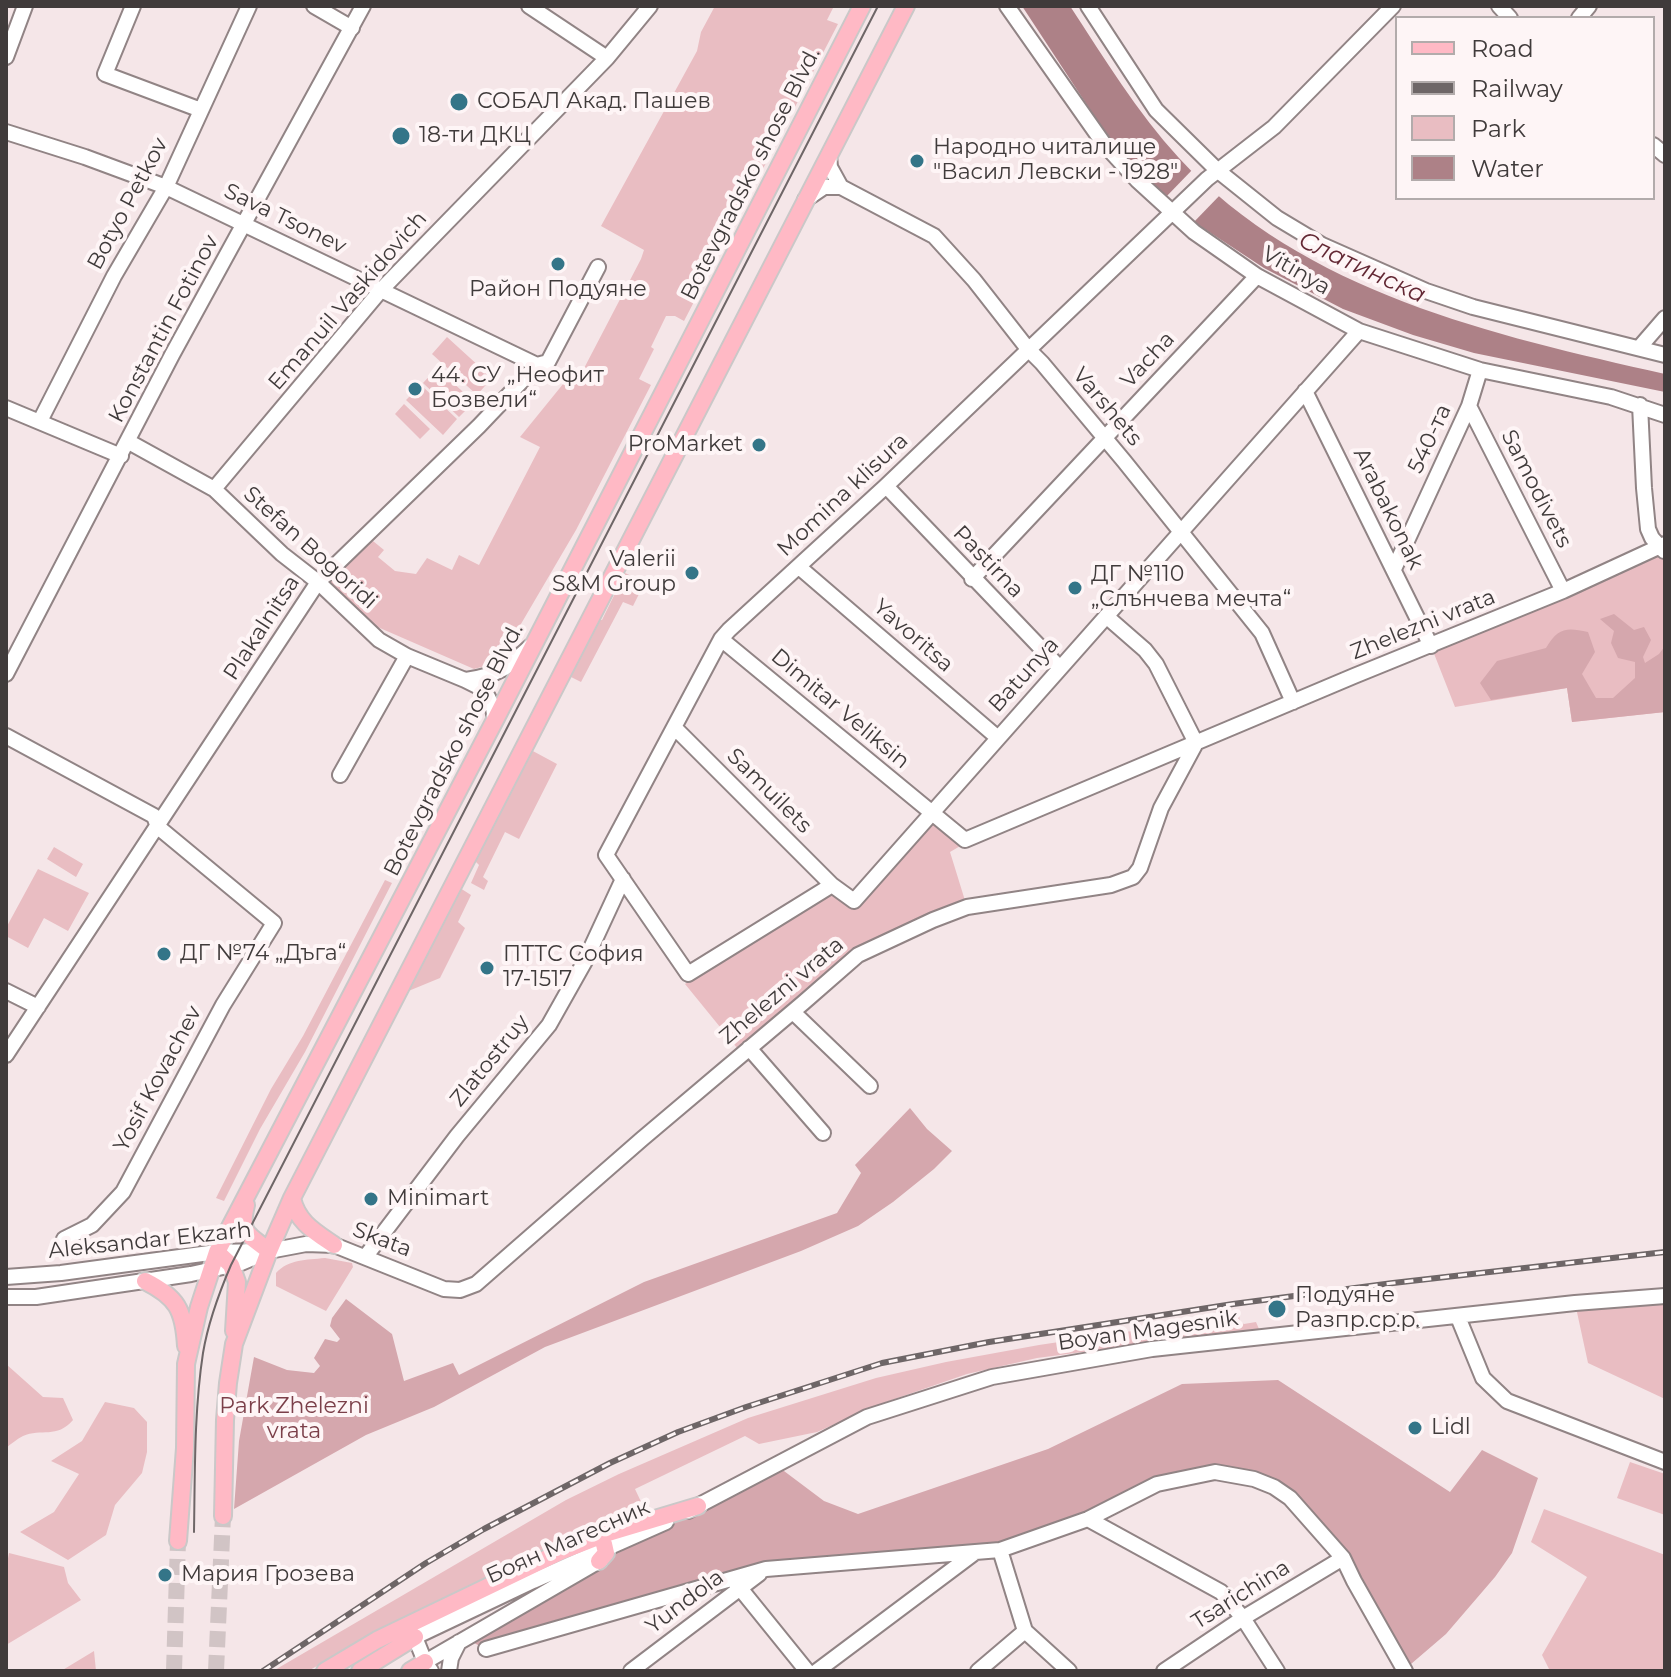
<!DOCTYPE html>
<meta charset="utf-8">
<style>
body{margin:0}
#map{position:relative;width:1671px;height:1677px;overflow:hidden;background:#f5e6e8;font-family:Montserrat,sans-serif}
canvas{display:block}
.frame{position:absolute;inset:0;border:8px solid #403b3b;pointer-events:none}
.legend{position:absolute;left:1395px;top:16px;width:260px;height:184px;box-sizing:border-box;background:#fef5f6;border:2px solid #b2abab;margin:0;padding:10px 14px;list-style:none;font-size:24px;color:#403b3b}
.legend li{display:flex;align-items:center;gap:16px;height:40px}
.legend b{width:40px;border:2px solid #b2abab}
</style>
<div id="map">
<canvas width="1671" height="1677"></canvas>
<div class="frame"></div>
<ul class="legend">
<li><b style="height:10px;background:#ffb9c5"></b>Road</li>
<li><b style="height:10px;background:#6e6667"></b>Railway</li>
<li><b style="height:22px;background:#e9bdc2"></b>Park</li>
<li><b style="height:22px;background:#ad8187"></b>Water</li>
</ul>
</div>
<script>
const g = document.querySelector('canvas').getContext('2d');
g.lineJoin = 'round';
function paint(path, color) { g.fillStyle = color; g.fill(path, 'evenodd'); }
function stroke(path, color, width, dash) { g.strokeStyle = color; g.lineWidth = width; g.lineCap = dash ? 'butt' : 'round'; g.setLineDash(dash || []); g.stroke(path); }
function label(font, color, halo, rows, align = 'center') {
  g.font = font + ' Montserrat,sans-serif'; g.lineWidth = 8; g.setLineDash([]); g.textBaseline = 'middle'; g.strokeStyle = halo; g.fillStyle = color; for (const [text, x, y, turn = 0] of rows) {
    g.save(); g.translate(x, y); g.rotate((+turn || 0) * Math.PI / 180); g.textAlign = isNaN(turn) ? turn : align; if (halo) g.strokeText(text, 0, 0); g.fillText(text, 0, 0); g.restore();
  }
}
paint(new Path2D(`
 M715 6H834L827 20 838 24 684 321 675 316H666L651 347 654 349 639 379 651 385 576 530 518 629 509 625 499 645 501 654 496 663 474 669 373 625 328 582 362 547 373 541 384 550 378 557 395 571 416 574 427 558 452 570 459 555 479 565 540 447 520 437 572 373 580 376 641 259 644 250 601 226 697 51 701 32Z
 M447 337 492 378 477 395 432 354Z
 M437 368 474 402 459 417 423 383Z
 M421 385 457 419 443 435 406 400Z
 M404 404 430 429 420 439 395 414Z
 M1660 547 1665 553V712L1572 722 1567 688 1455 707 1431 646Z
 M625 573 645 582 633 606 623 602 581 682 569 676 598 619 602 620Z
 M531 750 557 764 519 839 505 832 483 877 488 881 484 890 471 883 479 865 475 861Z
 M929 819 962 845 950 852 967 907 858 955 742 1054 685 984 832 892 852 907Z
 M54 847 83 864 76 877 47 859Z
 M38 869 89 893 68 931 44 918 28 948 6 936V928Z
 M385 880 392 883 305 1052 260 1129 224 1201 216 1198 271 1089 303 1036Z
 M460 888 471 895 458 922 465 928 440 978 406 992Z
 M325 1258 352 1263 353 1267 326 1311 276 1286V1273C289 1259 306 1260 325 1258Z
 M1665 1296V1399L1588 1363 1575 1303Z
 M1239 1315 1240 1322 1244 1324 1256 1322 1259 1329 1037 1358 967 1374 886 1402 817 1432 759 1444 745 1436 635 1489 643 1506 469 1586 384 1629 308 1671H273L566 1500 619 1474 748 1418 876 1378 946 1362 1039 1345Z
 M6 1364 43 1397 63 1398 73 1420C57 1439 41 1428 23 1436 17 1439 11 1444 6 1448Z
 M105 1402 134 1408 147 1422V1452L142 1473 115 1505 106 1535 68 1560 20 1532 54 1512 79 1474 51 1461 82 1441Z
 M1630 1462 1665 1474V1515L1617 1498Z
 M1544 1509 1665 1555V1671H1550L1542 1655 1587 1577 1531 1542Z
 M9 1553 64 1567 68 1583 81 1600 6 1645V1569Z
 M94 1651 96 1671H61Z`), '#e9bdc2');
paint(new Path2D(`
 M1614 614 1634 630 1644 627 1651 640 1643 657 1645 663 1659 654 1665 646V712L1572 722 1567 688 1491 700 1480 683 1497 661 1546 648C1558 628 1566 627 1588 632L1595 652 1582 674 1596 698H1613L1635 678V662L1618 658 1611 643 1614 631 1600 619Z
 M910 1108 927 1129 952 1151 934 1169 893 1202 858 1226 801 1251 545 1347 434 1407 366 1435 234 1509 239 1441 254 1357 287 1370 314 1373 320 1366 314 1358 325 1339 337 1342 340 1339 330 1326 332 1318 346 1299 392 1334 404 1381 453 1363 459 1375 644 1282 837 1213 861 1173 855 1165Z
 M1278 1380 1450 1492 1482 1450 1538 1478 1512 1553 1495 1577 1446 1634 1404 1670 1354 1581 1274 1487 1193 1476 1000 1550 766 1569 486 1649 466 1639 667 1521 776 1465 824 1501 858 1514 1048 1449 1182 1384Z`), '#d5a7ad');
paint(new Path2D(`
 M1022 6H1070C1104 58 1137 112 1179 158 1304 293 1493 335 1665 374V392L1474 353 1413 335 1343 309 1264 268 1194 222 1145 178 1106 134Z`), '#ad8187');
paint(new Path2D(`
 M1194 168 1222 193 1191 225 1164 199Z`), '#f5e6e8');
stroke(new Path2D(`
 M174 1671 178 1541
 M216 1671 223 1516`), '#d1c4c5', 16, [16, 8]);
const minor = new Path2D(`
 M133 6 105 74 201 110
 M314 6 352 28
 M529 6 607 58
 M1007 6 1104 144 1137 180 1194 232 1257 276 1359 331 1480 370 1611 397 1665 415
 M1088 6 1156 110 1217 170 1277 218 1322 245 1426 291 1473 307 1665 355
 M1499 6 1510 18
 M1579 18 1589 6
 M6 57 25 6
 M6 132 85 157 166 187 537 365
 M1653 145 1665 155
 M829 155 830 167 841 187 934 236 974 280 1028 349 1042 363 1124 461 1262 633 1293 702
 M805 200 824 187H841
 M1639 348 1665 318
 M1305 391 1431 646
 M1640 405 1644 488 1648 529 1652 538 1664 551
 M1469 406 1563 591
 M6 408 121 456
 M40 421 114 276 166 187 249 6
 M129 442 214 489 282 554 318 582 379 640 407 656 465 680 481 688 488 697 493 708 495 720
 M886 486 1060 668
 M214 489 381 290 607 58 650 6
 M799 567 998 738
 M1394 569 1469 406 1480 370
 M972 579 1257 276
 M721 639 965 840 1354 676 1563 591 1665 544
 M6 674 172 355 363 6
 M466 680C499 675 507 668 531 646
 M675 728 832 885 854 901 1359 331
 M6 736 154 816 158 827 274 923 223 1005 123 1192 92 1225 64 1239
 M340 775 407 656
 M832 885 688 974 606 855 721 639 729 630 886 486 1207 179 1274 127 1393 6
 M6 991 38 1007
 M793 1012 870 1086
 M749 1048 823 1133
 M6 1055 318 582 479 426 537 365 548 362 598 267
 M366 1256 457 1136 549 1025 585 961 623 879
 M6 1277 61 1273 217 1252 261 1251
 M6 1297H36L191 1274 241 1263 269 1251 306 1244 334 1245 444 1289 460 1290 476 1284 642 1139 803 1003 858 955 933 920 967 907 1111 885 1133 877 1140 868 1161 808 1196 743 1156 664 1145 650 1106 616
 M1458 1317 1483 1378 1507 1401 1665 1462
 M688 1511 867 1417 992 1377 1152 1349 1575 1303 1665 1296
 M1088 1519 1221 1592 1243 1618 1277 1671
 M1000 1550 1025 1631 1069 1671
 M735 1582 807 1671
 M486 1649 766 1569 1000 1550 1088 1519 1157 1484 1215 1472 1254 1479 1274 1487 1290 1498 1343 1558 1354 1581 1405 1671
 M425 1662 601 1560
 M431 1671 425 1662 415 1637 533 1581 666 1522
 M449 1671 451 1658 459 1642
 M631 1671 759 1574
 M817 1671 973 1554
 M978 1671 1025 1631
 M1164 1671 1243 1618 1343 1558`);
const major = new Path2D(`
 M292 1198C297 1222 315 1232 334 1245
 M246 1205C239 1234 248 1234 269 1251
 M217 1252 231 1265 237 1282 234 1331
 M145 1281C177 1297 184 1310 186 1346
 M223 1516 225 1420 228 1383 234 1344 269 1251 292 1198 906 6
 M596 1538 601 1539 604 1544 606 1553 599 1561
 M178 1541 185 1448 186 1364 199 1307 217 1252 495 720 862 6
 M325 1671 377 1640 562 1551 608 1533 698 1506
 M360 1671 415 1637
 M410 1671 425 1662`);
stroke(minor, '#918485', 18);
stroke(major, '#cac8c8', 20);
stroke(minor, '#fff', 14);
stroke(major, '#ffb9c5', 16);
stroke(new Path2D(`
 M194 1532C195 1473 194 1412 203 1353 208 1323 219 1293 231 1265L878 6`), '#6e6667', 2);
const rail = new Path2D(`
 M263 1671 426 1563 484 1529 610 1463 678 1432 746 1407 882 1363 989 1342 1233 1304 1393 1283 1665 1252`);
stroke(rail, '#6e6667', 6);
stroke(rail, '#fef5f6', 3, [9]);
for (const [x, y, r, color] of [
 [459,102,10,"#347588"],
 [401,136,10,"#347588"],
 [917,161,8,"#347588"],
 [558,264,8,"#347588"],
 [415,389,8,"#347588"],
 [759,445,8,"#347588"],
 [692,573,8,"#347588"],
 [1075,588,8,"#347588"],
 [164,954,8,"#347588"],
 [487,968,8,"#347588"],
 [371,1199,8,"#347588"],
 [1277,1309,10,"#347588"],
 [1415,1428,8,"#347588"],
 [165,1575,8,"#347588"]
]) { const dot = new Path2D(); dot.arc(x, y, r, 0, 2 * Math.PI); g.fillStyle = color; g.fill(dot); stroke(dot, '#fef5f6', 3); }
label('22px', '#403b3b', '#fef5f6', [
 ["СОБАЛ Акад. Пашев",477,102],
 ["18-ти ДКЦ",419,136],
 ["Народно читалище",933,148],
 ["\"Васил Левски - 1928\"",933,173],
 ["Район Подуяне",558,290,"center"],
 ["44. СУ „Неофит",431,376],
 ["Бозвели“",431,401],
 ["ProMarket",743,445,"right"],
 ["Valerii",676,560,"right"],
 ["S&M Group",676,585,"right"],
 ["ДГ №110",1091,575],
 ["„Слънчева мечта“",1091,600],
 ["ДГ №74 „Дъга“",180,954],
 ["ПТТС София",503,955],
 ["17-1517",503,980],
 ["Minimart",387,1199],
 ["Подуяне",1295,1296],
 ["Разпр.ср.р.",1295,1321],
 ["Lidl",1431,1428],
 ["Мария Грозева",181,1575]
], 'left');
label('22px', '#403b3b', '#fef5f6', [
 ["Botevgradsko shose Blvd.",751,174,-63],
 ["Botyo Petkov",128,204,-62],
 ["Sava Tsonev",285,219,26],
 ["Vitinya",1296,271,30],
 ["Emanuil Vaskidovich",348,301,-49],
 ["Konstantin Fotinov",164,329,-62],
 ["Vacha",1148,360,-47],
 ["Varshets",1107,407,50],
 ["540-та",1430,439,-65],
 ["Samodivets",1536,489,63],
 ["Momina klisura",843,495,-43],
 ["Arabakonak",1388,509,64],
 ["Stefan Bogoridi",310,548,42],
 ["Pastirna",988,562,46],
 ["Zhelezni vrata",1423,625,-22],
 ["Plakalnitsa",262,628,-57],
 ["Yavoritsa",913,636,41],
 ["Batunya",1024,675,-48],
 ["Dimitar Veliksin",840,709,40],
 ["Botevgradsko shose Blvd.",454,750,-63],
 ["Samuilets",769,791,45],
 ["Zhelezni vrata",782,991,-40],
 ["Zlatostruy",490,1061,-51],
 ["Yosif Kovachev",158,1079,-62],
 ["Skata",382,1240,21],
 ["Aleksandar Ekzarh",150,1241,-6],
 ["Boyan Magesnik",1148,1331,-8],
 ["Боян Магесник",568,1542,-24],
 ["Tsarichina",1241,1595,-32],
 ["Yundola",685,1602,-37]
]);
label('22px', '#7b3f49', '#fef5f6', [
 ["Park Zhelezni",294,1407],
 ["vrata",294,1432]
]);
label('italic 24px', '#632834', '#fef5f6', [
 ["Слатинска",1362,268,25]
]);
</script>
